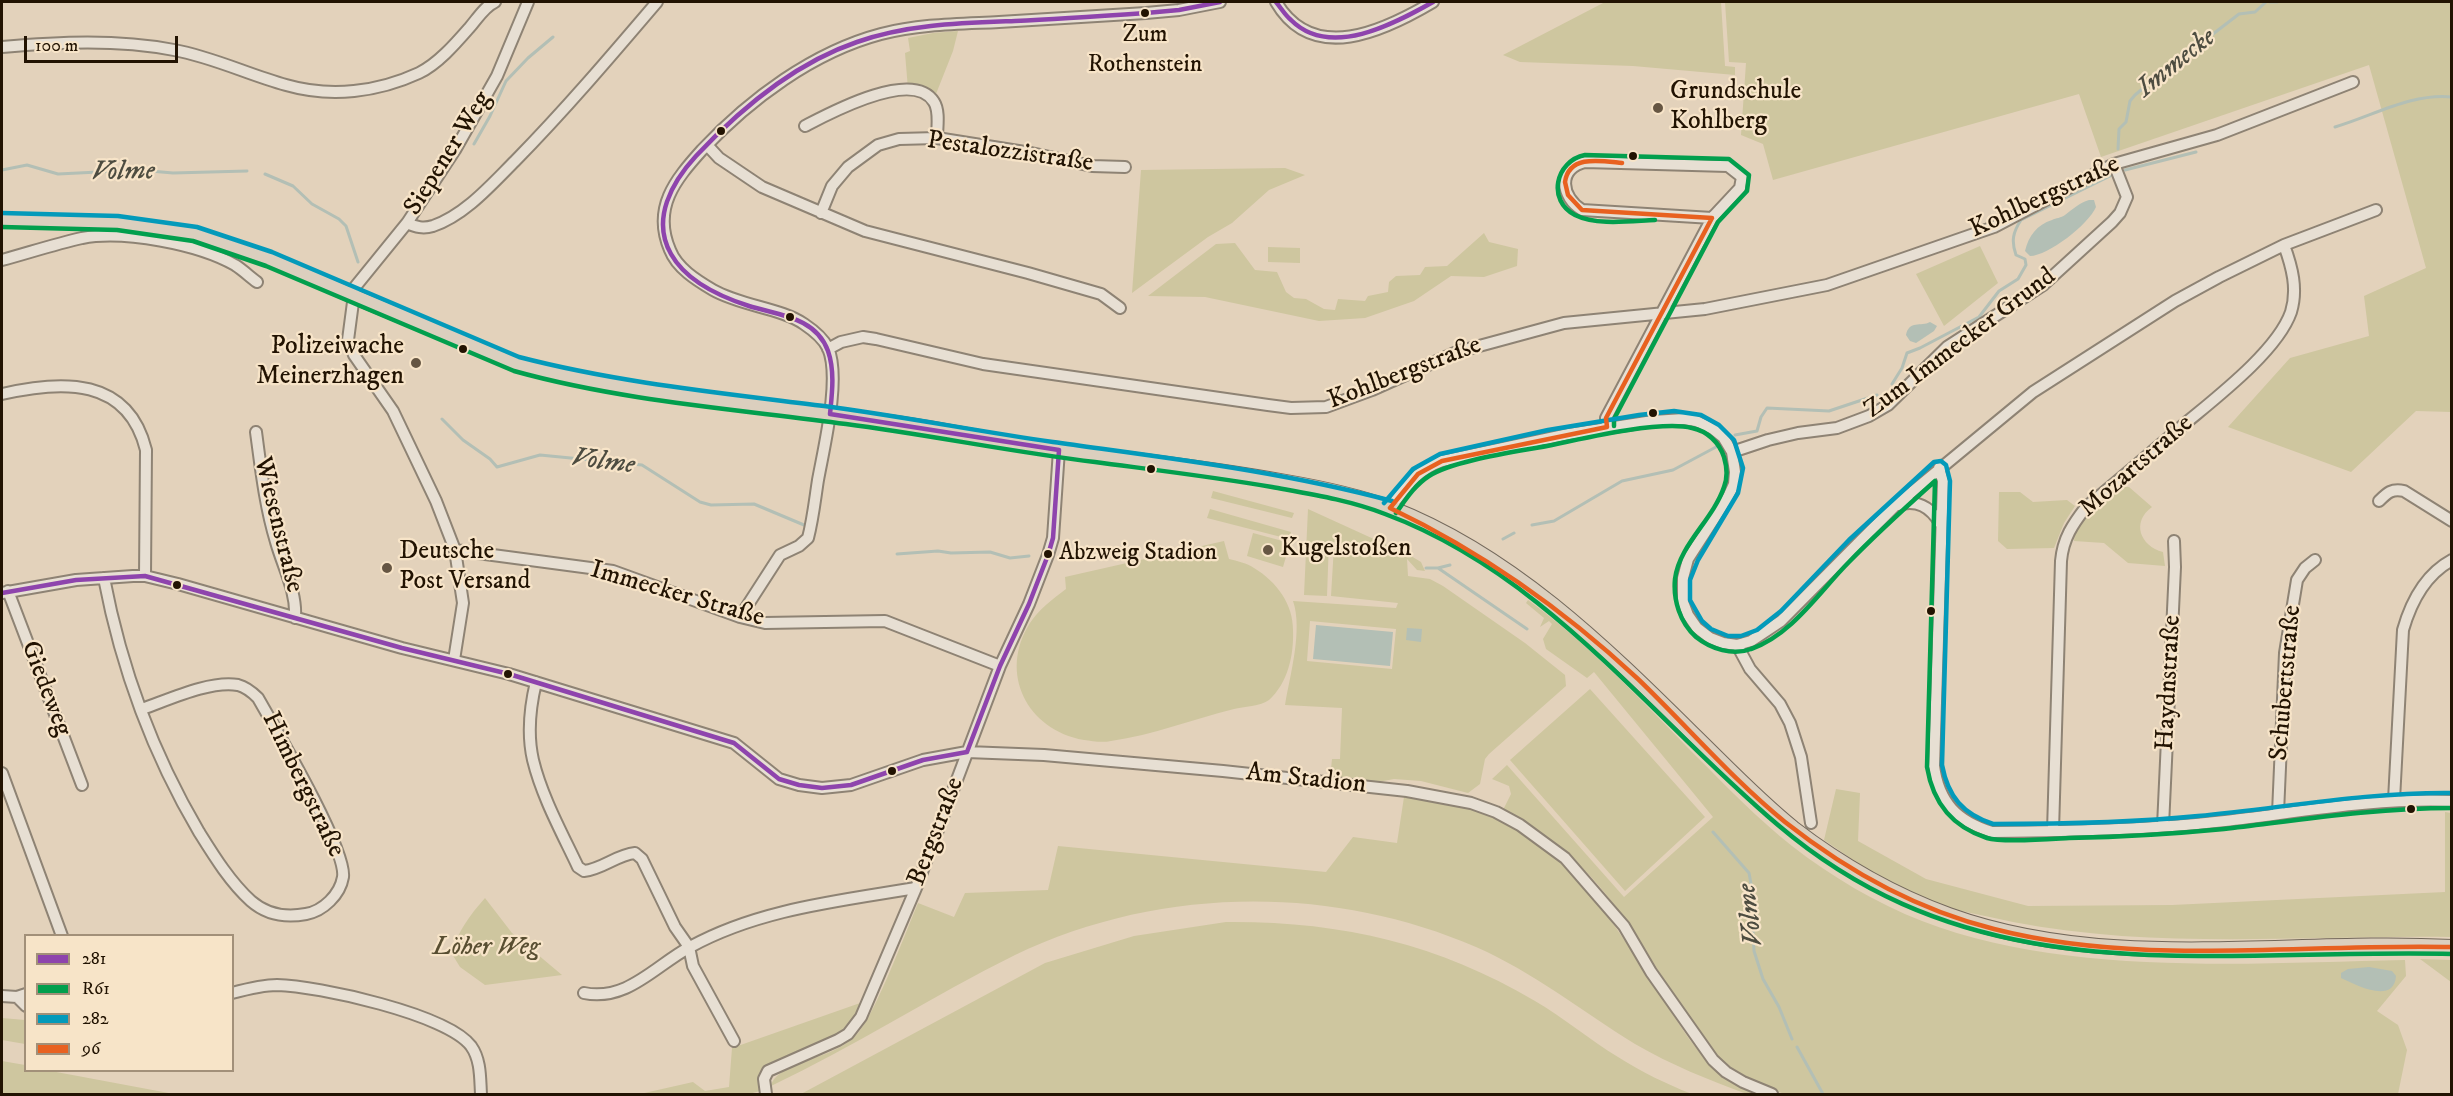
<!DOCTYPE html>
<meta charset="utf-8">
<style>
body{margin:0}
#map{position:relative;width:2453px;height:1096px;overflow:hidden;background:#e3d2bb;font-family:"IM FELL DW Pica",serif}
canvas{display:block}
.frame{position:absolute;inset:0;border:3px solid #221302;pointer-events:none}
.legend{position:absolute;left:24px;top:934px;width:210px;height:138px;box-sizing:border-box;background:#f7e4c8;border:2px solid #a29079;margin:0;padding:8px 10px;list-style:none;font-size:18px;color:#221302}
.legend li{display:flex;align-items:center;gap:12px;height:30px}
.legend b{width:30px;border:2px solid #a29079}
.scale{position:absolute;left:24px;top:36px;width:154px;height:27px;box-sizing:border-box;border:3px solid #221302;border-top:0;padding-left:8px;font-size:18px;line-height:21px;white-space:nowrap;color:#221302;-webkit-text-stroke:4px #f7e4c8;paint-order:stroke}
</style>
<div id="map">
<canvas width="2453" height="1096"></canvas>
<div class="frame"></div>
<ul class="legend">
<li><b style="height:8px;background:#8e44ad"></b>281</li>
<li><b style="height:8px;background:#029f4d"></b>R61</li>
<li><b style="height:8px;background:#039aba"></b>282</li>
<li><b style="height:8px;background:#e86120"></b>96</li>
</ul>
<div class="scale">100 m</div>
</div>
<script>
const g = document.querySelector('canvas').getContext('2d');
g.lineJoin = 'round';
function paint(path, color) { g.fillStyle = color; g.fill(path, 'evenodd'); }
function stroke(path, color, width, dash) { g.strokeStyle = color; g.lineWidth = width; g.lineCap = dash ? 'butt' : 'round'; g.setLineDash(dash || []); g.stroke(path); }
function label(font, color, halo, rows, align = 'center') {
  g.font = font + ' "IM FELL DW Pica",serif'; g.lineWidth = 4.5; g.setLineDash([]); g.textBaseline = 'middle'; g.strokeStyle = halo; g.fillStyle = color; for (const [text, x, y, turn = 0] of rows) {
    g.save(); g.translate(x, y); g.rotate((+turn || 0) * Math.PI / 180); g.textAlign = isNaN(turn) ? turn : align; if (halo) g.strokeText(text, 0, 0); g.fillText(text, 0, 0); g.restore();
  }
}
paint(new Path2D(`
 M1605 2H1721L1725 66 1735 67V75L1633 66 1520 62 1503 55Z
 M1725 2H2451V412L2416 411 2351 472 2228 427 2290 358 2369 336 2364 296 2426 268 2369 65 2101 157 2079 94 1773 180 1763 144 1741 135 1746 63 1729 62Z
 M958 31 953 51 934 99 908 89 905 53 910 51 908 38 933 33Z
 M1285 168 1305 175 1269 190 1232 223 1208 237 1132 293 1141 170Z
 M1484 233 1489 242 1518 249 1517 266 1484 277 1451 276 1414 301 1365 318 1319 321 1205 297 1148 296 1216 244 1235 243 1255 270 1277 272 1286 292 1294 298 1306 299 1324 309 1335 310 1338 299 1365 301 1368 296 1388 292 1389 282 1396 276 1420 275 1425 267 1447 266Z
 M1980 246 1998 283 1944 326 1916 274Z
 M1268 247 1300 248V263L1268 262Z
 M2116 487H2129L2152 507C2131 522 2140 546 2163 552L2165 566 2128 563 2104 543 2074 541C2076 518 2100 501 2116 487Z
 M1213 491 1294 513 1292 518 1211 498Z
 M1999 492H2020L2033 502 2067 500 2075 506 2064 523 2054 548 2007 549 1998 541Z
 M1210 509 1291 532 1289 539 1207 518Z
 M1308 509 1411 556 1421 562 1425 571 1417 570 1407 559 1408 576 1430 579 1443 586 1525 643 1565 675 1566 686 1489 754 1485 759 1480 784 1468 793 1421 781 1394 779 1378 782 1330 779 1332 759H1340L1342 708 1285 705C1290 675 1303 630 1293 601L1396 608 1398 603 1331 596 1334 546 1406 558 1329 541 1327 596 1304 595ZM1310 621 1396 629 1392 669 1307 661Z
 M1253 533 1290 543 1283 567 1247 556Z
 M1224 541 1229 559C1237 561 1247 563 1254 568 1277 582 1293 604 1293 630 1294 655 1288 683 1269 700 1261 706 1243 707 1234 709 1193 719 1153 735 1111 741 1102 743 1092 741 1084 740 1027 730 998 673 1030 623 1039 609 1053 599 1066 589L1065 577Z
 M1528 600C1591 646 1643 702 1697 757 1728 788 1758 819 1792 846 1832 877 1876 903 1922 921 2066 977 2253 963 2405 960L2406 976 2377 1011 2398 1025 2407 1050 2398 1094H1785C1767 1088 1747 1081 1732 1070 1712 1055 1699 1034 1686 1014 1665 982 1646 949 1624 918 1588 868 1557 840 1503 810L1511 794 1509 786 1492 779 1507 765 1624 897 1713 817 1594 672 1587 678 1546 649 1543 639 1552 624 1549 621 1540 627 1544 618 1526 603Z
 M1590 689 1705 817 1625 891 1510 760Z
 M1836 789 1860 793 1858 841 1926 879 2028 906 2172 905 2445 892V812L2451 813V937C2305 935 2157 950 2013 922 1986 916 1955 911 1929 901 1891 886 1857 863 1824 840Z
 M1404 797C1431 801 1459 805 1485 814 1571 845 1619 932 1666 1004 1692 1044 1712 1078 1758 1094H1747C1709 1080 1671 1065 1635 1044 1582 1011 1533 972 1476 947 1331 884 1158 886 1015 955 932 996 854 1047 771 1086 774 1067 820 1058 836 1049 843 1046 850 1041 855 1036 872 1023 907 929 918 903L954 917 965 893 1048 890 1058 846 1326 872 1353 837 1397 843Z
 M485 898 512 933 562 975 485 985 460 967 452 954C457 932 470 915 485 898Z
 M1226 922C1339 921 1437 943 1535 1001 1564 1018 1590 1040 1618 1057 1642 1072 1666 1084 1692 1094H801L1045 963 1134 936Z
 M2420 959 2451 960V982Z
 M863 1002 849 1028 836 1038 760 1077V1091L749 1094H640L693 1082 705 1091 729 1087 732 1048Z
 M2 1018 25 1020V1044L2 1040Z
 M2 1061 25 1065 26 1070 51 1071 174 1094H2Z`), '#cec69f');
paint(new Path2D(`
 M2089 200H2094L2096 207C2089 224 2048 256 2030 256L2025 251C2029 235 2037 225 2052 220 2056 218 2061 218 2065 215 2073 209 2079 203 2089 200Z
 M1930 322 1937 326 1934 331 1916 343 1910 341 1906 335C1909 320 1921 327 1930 322Z
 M1316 625 1393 632 1390 666 1313 659Z
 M1407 628 1422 629 1421 642 1406 640Z
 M2369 967 2392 971 2396 976C2394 1005 2356 985 2341 978V973L2348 969Z`), '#b3bfb5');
stroke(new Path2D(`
 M2270 2H2277
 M2335 127C2373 116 2411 93 2452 97
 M474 144 490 116 506 81 528 58 553 37
 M2118 149 2119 129 2126 122 2130 101 2135 95 2158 76 2167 72 2174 60 2205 46 2213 34 2239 14 2255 12 2266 2
 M2 170 27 165 58 174 139 170 173 173 247 171
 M2125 170 2196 152
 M265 174 293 186 312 204 339 219 346 226 358 262
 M1892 384 1902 368 1907 353 1920 348 1979 317 1999 291 2018 279 2026 265 2025 259 2016 255C2011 241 2013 232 2021 220L2110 176
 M442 419 463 440 490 459 497 467 540 455 642 465 700 502 711 505 754 504 804 525
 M1735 435 1757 431 1761 417 1767 408 1829 411 1877 395
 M1532 525 1554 521 1622 481 1673 470 1716 447
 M1503 539 1514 533
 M897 554 938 551 951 553 990 552 1010 558 1029 556
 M1426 568H1438L1527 629
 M1438 568 1450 565
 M1713 832 1749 873 1757 916 1753 932 1754 951 1763 979 1779 1007 1792 1039
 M1797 1047 1823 1094`), '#b3bfb5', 3);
const minor = new Path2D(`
 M1276 2C1313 65 1384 31 1433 2
 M2 47C58 42 117 39 174 50 213 57 249 75 286 85 331 98 378 92 419 73 438 64 456 43 470 27 477 19 485 6 495 2
 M805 126C830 113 913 68 934 102 940 111 937 128 937 138
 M707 145 719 158 762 187 865 231 1028 273 1101 294 1120 308
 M821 213 832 186 848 167 878 145 899 139 937 138 1031 153 1092 166 1125 167
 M407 223C416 227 423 229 433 226 465 215 491 185 515 161 565 110 611 56 657 2
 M2 260C28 253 55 244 82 238 124 230 198 244 235 265 243 270 250 277 257 282
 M828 349 841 342 863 337 876 339 983 364 1268 405 1291 408 1326 407 1372 390 1457 352 1564 323 1705 309 1827 285 1994 227 2114 164 2217 135 2353 82
 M2 394C62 380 128 377 146 450L145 576
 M1607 427 1606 418 1712 218 1740 188 1742 177 1728 166 1585 162C1557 169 1561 197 1582 210L1712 218
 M256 432C261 469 265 506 276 542 283 567 297 592 295 618
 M1732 452 1768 440 1798 433 1837 428 1869 416 1888 405 1947 347 2043 285 2112 222 2120 213 2127 197 2114 164
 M1939 468 1943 481 1934 766C1939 803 1957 821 1992 832 2069 831 2148 830 2225 821 2301 812 2375 798 2452 801
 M2379 501C2387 493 2392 488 2404 491L2452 521
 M1898 505C1917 499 1930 507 1940 523
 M1390 508C1407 486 1415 471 1442 461L1569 434 1653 421 1684 419 1696 421 1713 429 1723 437 1732 452 1735 472 1734 484 1728 497 1688 559 1683 578V602L1688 615 1697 628 1710 638 1723 643 1737 645 1751 641 1781 621 1895 506 2033 392 2175 301 2219 277 2284 245 2376 210
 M455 550 613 571 740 617 765 623 885 621 1000 666
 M104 578C121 667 153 754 199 832 214 856 230 882 251 901 267 915 285 918 306 914 323 911 340 895 343 877 347 850 275 728 258 698 252 692 246 687 238 685 210 680 168 700 142 709
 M8 591 82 785
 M2 593 76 580 133 576H145L178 584 402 648 509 674 734 743 779 779 799 785 822 788 851 785 923 760 967 752 1044 755 1223 771 1407 791 1471 803 1496 812 1520 825 1565 858 1624 926 1651 972 1713 1060 1726 1072 1743 1082 1772 1094
 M740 617 780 555 799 546 808 538C813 519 815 499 818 480 824 447 841 378 828 348 823 338 813 330 804 324 781 308 741 306 713 290 696 280 677 268 670 250 652 208 675 180 702 150 750 99 813 52 881 34 920 24 959 24 999 22 1048 19 1097 16 1146 13L1179 10 1220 2
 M1737 645 1750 669 1780 704 1790 723 1801 757 1811 823
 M454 660 463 603 455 550 436 501 393 411 354 355 348 340 355 287 407 223 455 150 497 76 528 2
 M536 682C530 707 527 734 533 760 542 797 562 833 578 867L584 871C603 869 616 855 635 853L642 859 675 927 689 947 693 966 734 1041
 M2 773 62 936
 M2394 800 2403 630C2411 602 2426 574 2452 560
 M2278 813 2285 653 2297 580 2305 568 2315 560
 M2163 826 2175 567 2174 541
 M2053 831 2061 561C2063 538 2073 524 2086 507 2118 481 2149 454 2181 427 2213 400 2277 352 2291 312 2298 289 2292 267 2284 245
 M232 993C247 989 262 985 277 985 318 986 447 1014 471 1046 481 1060 480 1078 481 1094
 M584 993C627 1002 656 965 690 947 759 909 839 901 916 888
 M2 996 17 997 26 994
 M17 997 26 1006
 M766 1094 764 1079 768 1071 838 1040 848 1034 861 1017 916 888 1000 666 1029 604 1048 555 1053 538 1059 450`);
const major = new Path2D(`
 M2 220 118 223 195 234 269 259 355 297 517 364 547 372 627 388C719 401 811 411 903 424 955 432 1007 443 1059 450 1135 460 1211 468 1286 482 1321 488 1358 496 1391 508 1510 554 1603 645 1692 733 1725 765 1757 799 1793 828 1840 864 1894 895 1949 915 2110 973 2285 938 2452 947`);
stroke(minor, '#8e8374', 14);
stroke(major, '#73685b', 16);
stroke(minor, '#e7dfd3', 10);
stroke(major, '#dbcfbe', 14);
stroke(new Path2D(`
 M1276 2C1281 8 1285 15 1291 20 1330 59 1394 24 1433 2
 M830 414C832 394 835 371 828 351 816 317 778 315 749 306 721 297 686 281 671 254 651 219 672 182 696 156 741 108 795 63 857 42 908 24 962 23 1015 21 1058 19 1102 16 1146 13L1179 10 1220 2
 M830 414 1059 450
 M2 593 76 580 145 576 402 648 509 674 734 743 779 779 799 785 822 788 851 785 923 760 967 752
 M967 752 1000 666 1029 604 1048 555 1053 538 1059 450`), '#8e44ad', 4.5);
stroke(new Path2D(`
 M2 227 117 230 193 241 266 266 514 371C622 401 735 409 846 424 930 435 1012 452 1095 462 1155 470 1214 477 1272 487 1310 494 1349 500 1385 514 1547 574 1650 717 1778 825 1980 997 2209 948 2452 954
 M1614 426V419L1718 222 1747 191 1749 175 1729 159 1585 155C1555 161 1547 201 1575 215 1597 226 1631 221 1655 220
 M1396 513C1406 499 1415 485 1429 476 1453 460 1522 451 1552 445 1584 438 1662 420 1692 428 1707 431 1719 442 1724 457 1727 467 1728 477 1724 487 1713 520 1679 545 1675 579 1673 600 1680 623 1696 637 1711 649 1733 656 1751 649 1792 635 1820 591 1849 562 1876 534 1906 507 1935 481L1927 767C1933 803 1952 827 1987 838 2003 843 2051 839 2069 838 2121 837 2173 834 2224 829 2300 820 2375 808 2452 808`), '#029f4d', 4.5);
stroke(new Path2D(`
 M2 213 118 216 197 227 272 252 519 357C619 383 722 393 824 406 900 416 976 431 1053 442 1167 458 1280 471 1392 501
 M1384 503 1413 469 1440 454 1548 430 1639 415 1674 411 1701 415 1719 425 1734 440 1743 468 1738 493 1698 560 1690 580V600L1702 621 1711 629 1728 636H1741L1757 630 1781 611 1849 540 1934 462 1941 461 1946 465 1950 481 1942 765C1948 797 1963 814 1993 824 2061 824 2130 823 2198 816 2283 808 2366 792 2452 793`), '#039aba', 4.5);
stroke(new Path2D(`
 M1622 163C1602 161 1569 154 1565 182L1568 195 1582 210 1712 218 1606 418 1607 427 1442 461 1418 474 1390 508C1482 552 1563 609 1638 679 1687 726 1732 779 1785 822 1846 870 1918 910 1994 929 2142 967 2300 943 2452 947`), '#e86120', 4.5);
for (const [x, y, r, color] of [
 [1145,13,5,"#221302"],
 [1658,108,6,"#665643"],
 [721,131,5,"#221302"],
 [1633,156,5,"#221302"],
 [790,317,5,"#221302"],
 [463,349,5,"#221302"],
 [416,363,6,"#665643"],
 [1653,413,5,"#221302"],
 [1151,469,5,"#221302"],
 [1268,550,6,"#665643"],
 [1048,554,5,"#221302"],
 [387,568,6,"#665643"],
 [177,585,5,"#221302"],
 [1931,611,5,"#221302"],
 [508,674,5,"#221302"],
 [892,771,5,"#221302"],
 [2411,809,5,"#221302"]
]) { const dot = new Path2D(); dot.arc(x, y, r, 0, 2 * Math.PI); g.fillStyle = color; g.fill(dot); stroke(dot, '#f7e4c8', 2); }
label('24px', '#221302', '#f7e4c8', [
 ["Zum",1145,36],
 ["Rothenstein",1145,66],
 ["Abzweig Stadion",1059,554,"left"]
]);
label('26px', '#221302', '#f7e4c8', [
 ["Grundschule",1670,93],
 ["Kohlberg",1670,123],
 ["Polizeiwache",404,348,"right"],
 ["Meinerzhagen",404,378,"right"],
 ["Kugelstoßen",1280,550],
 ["Deutsche",399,553],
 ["Post Versand",399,583]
], 'left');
label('26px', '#221302', '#f7e4c8', [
 ["Pestalozzistraße",1010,153,8],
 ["Siepener Weg",449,154,-58],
 ["Kohlbergstraße",2045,198,-25],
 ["Zum Immecker Grund",1961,344,-37],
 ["Kohlbergstraße",1405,374,-21],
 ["Mozartstraße",2137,467,-41],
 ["Wiesenstraße",277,525,76],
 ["Immecker Straße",677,595,16],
 ["Haydnstraße",2170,683,-87],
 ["Schubertstraße",2287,683,-85],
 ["Giedeweg",45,689,69],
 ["Am Stadion",1306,780,6],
 ["Himbergstraße",302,785,64],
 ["Bergstraße",937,832,-69]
]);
label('italic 26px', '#584e31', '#f7e4c8', [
 ["Löher Weg",486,949]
]);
label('italic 27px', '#4d4c40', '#f7e4c8', [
 ["Immecke",2177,64,-39],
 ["Volme",123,173,-1],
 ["Volme",603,463,7],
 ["Volme",1752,915,-97]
]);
</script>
